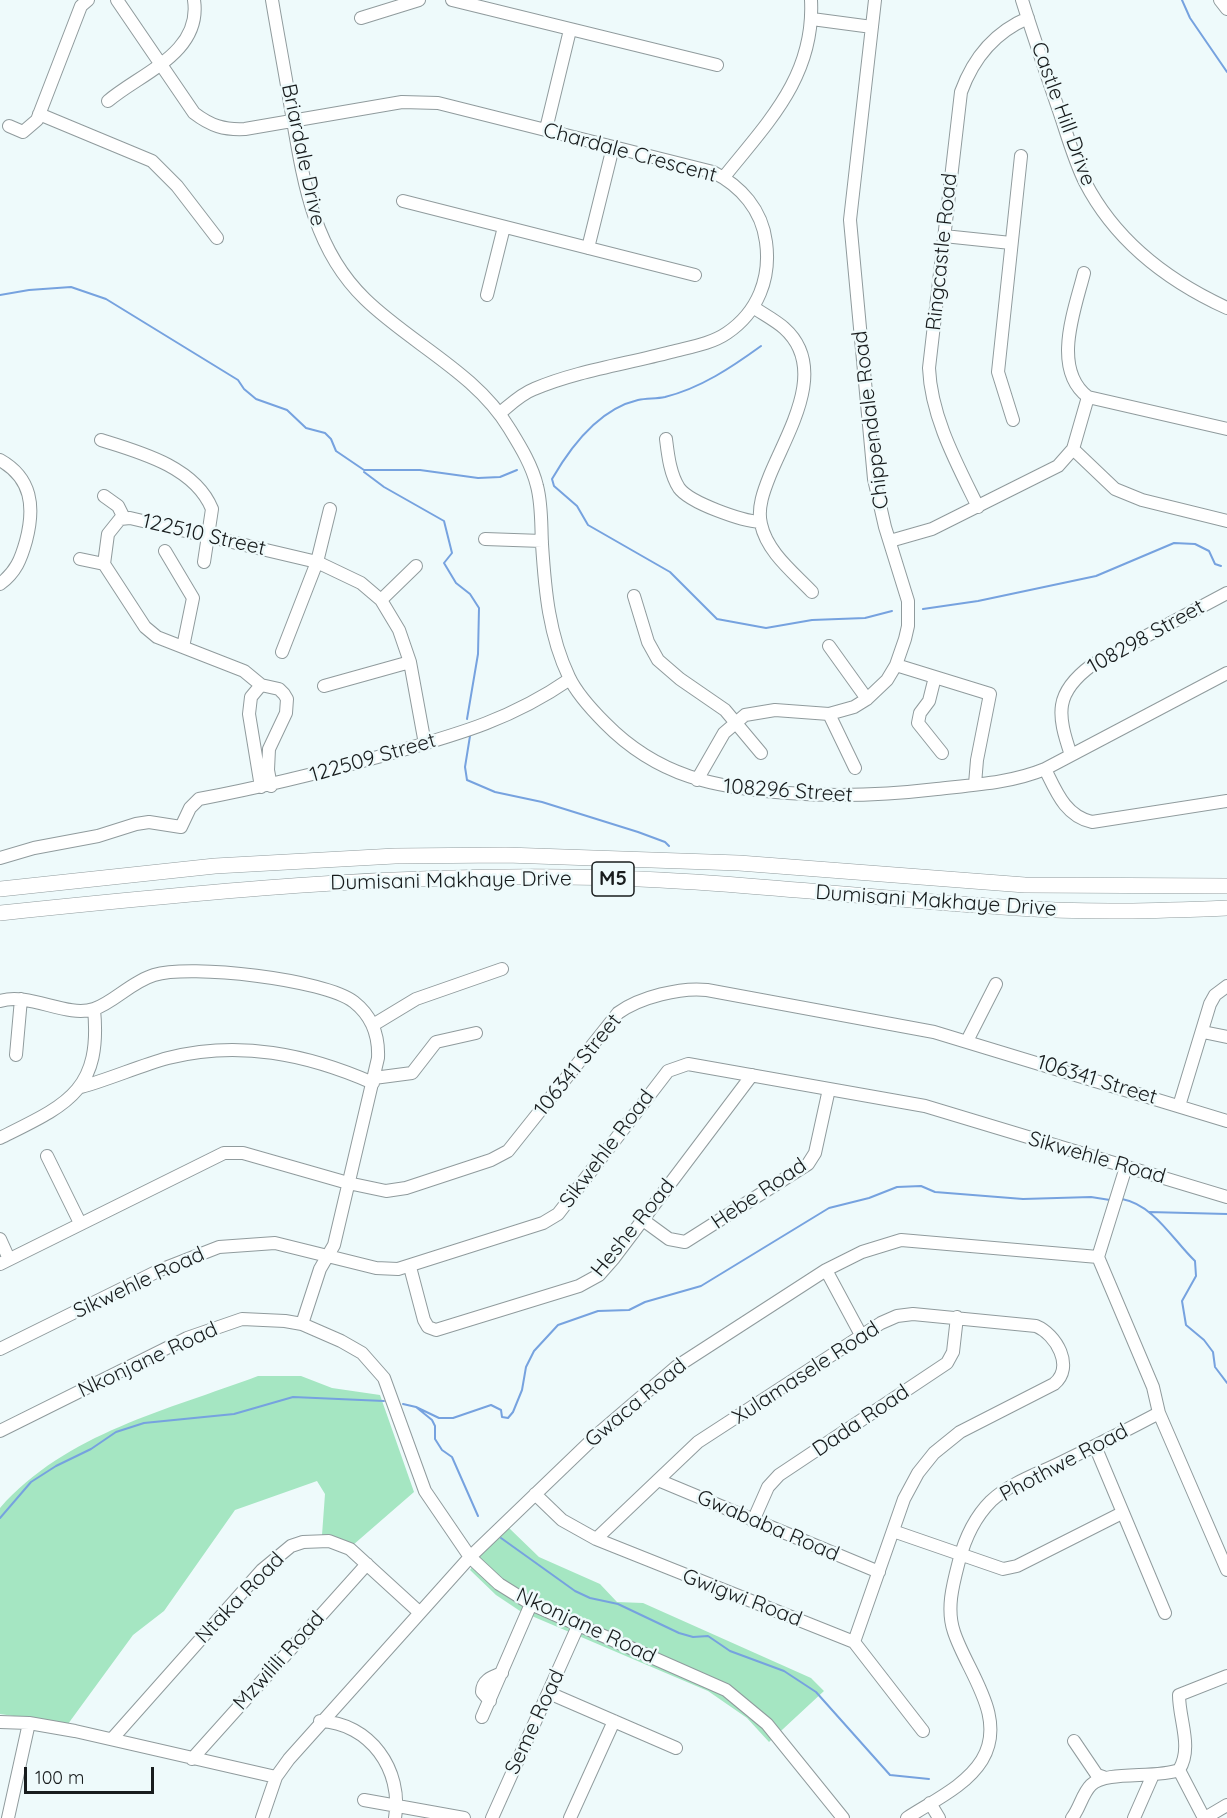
<!DOCTYPE html>
<style>
body{margin:0}
#map{position:relative;width:1227px;height:1818px;overflow:hidden;background:#eefafb;font-family:Quicksand,sans-serif}
canvas{display:block}
.scale{position:absolute;left:24px;top:1767px;width:130px;height:27px;box-sizing:border-box;border:3px solid #181c1d;border-top:0;padding-left:8px;font-size:18px;line-height:21px;white-space:nowrap;color:#181c1d;-webkit-text-stroke:4px #eefafb;paint-order:stroke}
</style>
<div id="map">
<canvas width="1227" height="1818"></canvas>
<div class="scale">100 m</div>
</div>
<script>
const g = document.querySelector('canvas').getContext('2d');
g.lineJoin = 'round';
function paint(path, color) { g.fillStyle = color; g.fill(path, 'evenodd'); }
function stroke(path, color, width, dash) { g.strokeStyle = color; g.lineWidth = width; g.lineCap = dash ? 'butt' : 'round'; g.setLineDash(dash || []); g.stroke(path); }
function label(font, color, halo, rows, align = 'center') {
  g.font = font + ' Quicksand,sans-serif'; g.lineWidth = 5; g.setLineDash([]); g.textBaseline = 'middle'; g.strokeStyle = halo; g.fillStyle = color; for (const [text, x, y, turn = 0] of rows) {
    g.save(); g.translate(x, y); g.rotate((+turn || 0) * Math.PI / 180); g.textAlign = isNaN(turn) ? turn : align; if (halo) g.strokeText(text, 0, 0); g.fillText(text, 0, 0); g.restore();
  }
}
paint(new Path2D(`
 M258 1376H301L332 1388 380 1395 414 1492 353 1545 341 1539 322 1535 325 1494 317 1481 235 1510 164 1611 133 1635 68 1724 0 1714V1508C66 1433 168 1410 258 1376Z
 M509 1528 539 1557 600 1584 617 1602 643 1603 811 1678 824 1691 769 1742 747 1718 708 1691 520 1611 496 1595 470 1570 480 1555Z`), '#a5e6c2');
stroke(new Path2D(`
 M1182 0 1190 18 1227 72
 M0 295 29 290 71 287 106 299 238 380 244 389 256 399 287 410 306 428 325 433 331 439 336 451 364 470H420L478 478 500 477 517 470
 M761 346C732 367 701 388 665 397 656 399 647 398 638 400 599 409 571 446 552 479L554 486 577 506 588 525 670 572 717 619 766 628 812 620 865 618 892 611
 M364 472 384 487 444 521 452 553 444 563 456 583 470 594 479 608 478 654 467 719
 M923 609 978 601 1096 576 1174 543 1195 544 1209 551 1215 564 1221 566
 M470 736 465 767 467 780 495 792 542 802 638 832 665 842 669 846
 M1122 1199C1154 1205 1173 1240 1195 1261L1196 1276 1182 1301 1186 1325 1204 1340 1213 1352 1215 1367 1227 1383
 M1149 1212 1227 1214
 M403 1404 416 1407 432 1420 435 1426V1439L442 1450 452 1457 478 1516
 M416 1407 439 1418H453L491 1405 501 1410 502 1417 508 1418 513 1412 522 1390 526 1367 534 1351 558 1325 598 1311 629 1310 645 1302 701 1286 829 1208 869 1198 897 1187 921 1186 935 1192 1023 1199 1091 1197 1110 1200
 M0 1518 31 1482 56 1466 91 1449 116 1432 144 1423 234 1414 293 1397 384 1401
 M501 1538 575 1591 590 1598 618 1604 679 1633 693 1637 708 1636 730 1651 784 1671 816 1692 890 1775 929 1779`), '#76a2df', 2);
const minor = new Path2D(`
 M117 0 194 113C211 126 224 130 245 129L402 102 438 103 713 172C741 186 762 210 766 242 771 278 758 312 727 333 711 344 690 347 671 352 626 364 576 371 534 389 521 394 511 404 500 413
 M272 0C278 36 285 72 291 109 303 178 312 248 365 299 410 343 476 373 509 428 520 446 532 465 537 486 542 505 541 525 542 544 545 591 549 635 569 677 577 694 592 710 605 723 658 777 716 788 788 793 839 797 886 795 937 789 973 785 1011 783 1045 769L1227 673
 M452 0 717 65
 M1022 0C1033 35 1045 70 1057 105 1066 130 1073 158 1085 182 1116 242 1168 281 1227 308
 M1220 0 1227 9
 M361 18 419 0
 M812 19 872 27
 M108 101C141 73 202 53 194 0
 M39 114 152 161 177 186 217 238
 M9 126 23 132 37 120 81 6 88 0
 M546 129 570 30
 M724 177C768 122 815 76 811 0
 M403 201 695 275
 M944 236 1011 243
 M588 248 613 147
 M1084 273C1075 309 1051 369 1088 397L1227 429
 M487 295 504 227
 M753 307C763 314 775 320 784 328 829 368 788 431 770 475 764 490 757 508 761 524 767 552 793 572 812 592
 M1013 420 998 372 1021 156
 M666 439C668 455 670 474 679 488 690 503 742 521 760 522
 M101 440C140 452 195 467 212 509L204 562
 M1073 449 1115 489 1142 500 1227 521
 M0 460C32 478 35 507 26 541 21 559 16 572 0 584
 M104 496 118 506 124 518
 M978 507C957 464 931 417 929 368L961 92C973 59 995 32 1028 18
 M485 539 542 541
 M890 541 932 529 1058 466 1073 449 1088 397
 M165 551 193 598 183 647
 M80 559 104 564
 M634 596 648 642 658 660 680 679 725 710 761 753
 M381 600 416 566
 M829 646 867 699
 M282 652 317 562 330 509
 M896 665 990 694 977 760 975 784
 M935 677 929 701 920 713 918 723 942 753
 M324 686 410 662
 M829 714 855 768
 M1071 755C1057 714 1054 693 1092 665L1227 593
 M1045 769C1056 791 1065 816 1092 822L1227 801
 M697 780 724 733 745 715 775 710 829 714 854 707 867 699 887 680 896 665 905 639 908 626V601L885 527 874 479 850 220 875 0
 M271 786 268 770 269 749 286 713 287 699 284 694 279 689 261 685 244 671 157 637 145 627 104 564 108 534 120 519 130 518 317 562 361 583 381 600 399 630 410 662 425 744
 M261 787 249 714 251 697 261 685
 M0 858 34 848 98 836 136 824 149 822 181 827 190 808 199 799C263 787 323 772 385 755 455 735 509 721 570 679
 M0 1001C30 992 66 1018 94 1009 113 1003 131 982 154 975 190 964 324 979 354 1002 373 1017 379 1036 378 1058L334 1245 320 1269 302 1324
 M373 1025 416 999 502 969
 M1203 1032 1227 1037
 M967 1041 996 984
 M16 1055 21 999
 M374 1078 412 1073 436 1042 476 1033
 M81 1087C110 1079 139 1066 168 1058 239 1040 307 1054 373 1083
 M1179 1106 1210 1004 1215 995 1227 986
 M0 1138C66 1105 102 1092 94 1009
 M47 1156 80 1223
 M643 1220 669 1239 685 1242 808 1164 815 1153 829 1089
 M0 1239 9 1259
 M1098 1257 1126 1167
 M0 1264 224 1153H243L348 1183 386 1191 406 1188 491 1160 508 1151 618 1013C640 997 681 987 707 990L934 1032 1227 1121
 M410 1267 424 1320 428 1327 436 1330 579 1286 599 1275 614 1258 752 1075
 M826 1270 861 1335
 M0 1349 160 1270 219 1247 275 1243 376 1268 398 1269 543 1223 558 1214 668 1071 688 1064 925 1106 1227 1197
 M1159 1413 1227 1570
 M0 1431 187 1338 242 1319 285 1321 302 1324 341 1341 362 1353 384 1378 425 1491 470 1557 499 1584 531 1604 726 1690 767 1724 843 1818
 M1095 1446 1165 1613
 M658 1480 879 1572
 M535 1494 562 1520 596 1539 854 1642 923 1731
 M753 1521 768 1487 779 1475 947 1363 953 1352 957 1317
 M893 1531 1003 1569 1017 1566 1122 1513
 M596 1539 698 1442 881 1323 897 1316 913 1314 1036 1326C1056 1334 1075 1367 1054 1384L960 1432 934 1453 918 1473 904 1499 854 1642
 M549 1693 676 1748
 M490 1701 482 1692C482 1680 492 1677 502 1673
 M482 1717 531 1604
 M320 1721C370 1723 403 1770 395 1818
 M0 1722 29 1723 75 1731 276 1777
 M112 1739 262 1570 291 1546 303 1542 329 1541 350 1549 419 1612
 M1074 1741 1097 1775 1103 1777
 M192 1759 367 1564
 M1179 1770 1204 1818
 M364 1800 464 1818
 M930 1803 939 1818
 M8 1818 29 1723
 M262 1818 276 1777 289 1759 470 1557 599 1433 676 1367 826 1270 862 1252 901 1240 1098 1257
 M492 1818 578 1626
 M570 1818 614 1721
 M907 1818C933 1801 966 1786 982 1760 1008 1717 967 1672 954 1632 946 1609 953 1584 959 1561 965 1538 974 1518 991 1501 1010 1483 1038 1474 1062 1462 1095 1446 1127 1430 1159 1413L1153 1387 1098 1257
 M1072 1818C1080 1808 1082 1794 1091 1785 1106 1770 1155 1779 1179 1770 1193 1747 1179 1720 1179 1695L1227 1676
 M1134 1818 1152 1777
 M1205 1818 1227 1805`);
const major = new Path2D(`
 M0 889 215 866 395 856 506 855 739 863 1025 885 1227 886
 M0 913C219 890 439 868 660 880 779 886 898 901 1017 908 1087 913 1157 911 1227 908`);
stroke(minor, '#909b9d', 14);
stroke(major, '#909b9d', 16);
stroke(minor, '#fff', 12);
stroke(major, '#fff', 15);
for (const [x, y, w] of [
 [613,879,42]
]) { const box = new Path2D(); box.roundRect(x - w / 2, y - 17, w, 34, 4.5); g.fillStyle = '#eefafb'; g.fill(box); stroke(box, '#181c1d', 1.5); }
label('bold 20px', '#181c1d', null, [
 ["M5",613,879]
]);
label('21px', '#181c1d', '#eefafb', [
 ["Castle Hill Drive",1063,114,70],
 ["Chardale Crescent",630,153,15],
 ["Briardale Drive",303,155,78],
 ["Ringcastle Road",942,252,-84],
 ["Chippendale Road",871,420,-97],
 ["122510 Street",204,535,13],
 ["108298 Street",1146,637,-29],
 ["122509 Street",373,758,-16],
 ["108296 Street",788,791,4],
 ["Dumisani Makhaye Drive",451,881,-1],
 ["Dumisani Makhaye Drive",936,901,4],
 ["106341 Street",578,1065,-51],
 ["106341 Street",1097,1080,17],
 ["Sikwehle Road",607,1149,-53],
 ["Sikwehle Road",1097,1158,16],
 ["Hebe Road",759,1194,-34],
 ["Heshe Road",633,1228,-51],
 ["Sikwehle Road",139,1283,-25],
 ["Nkonjane Road",148,1360,-25],
 ["Xulamasele Road",806,1373,-33],
 ["Gwaca Road",636,1403,-40],
 ["Dada Road",861,1421,-34],
 ["Phothwe Road",1064,1463,-28],
 ["Gwababa Road",768,1526,23],
 ["Ntaka Road",240,1598,-46],
 ["Gwigwi Road",742,1598,21],
 ["Nkonjane Road",586,1626,25],
 ["Mzwilili Road",279,1661,-48],
 ["Seme Road",535,1722,-65]
]);
</script>
